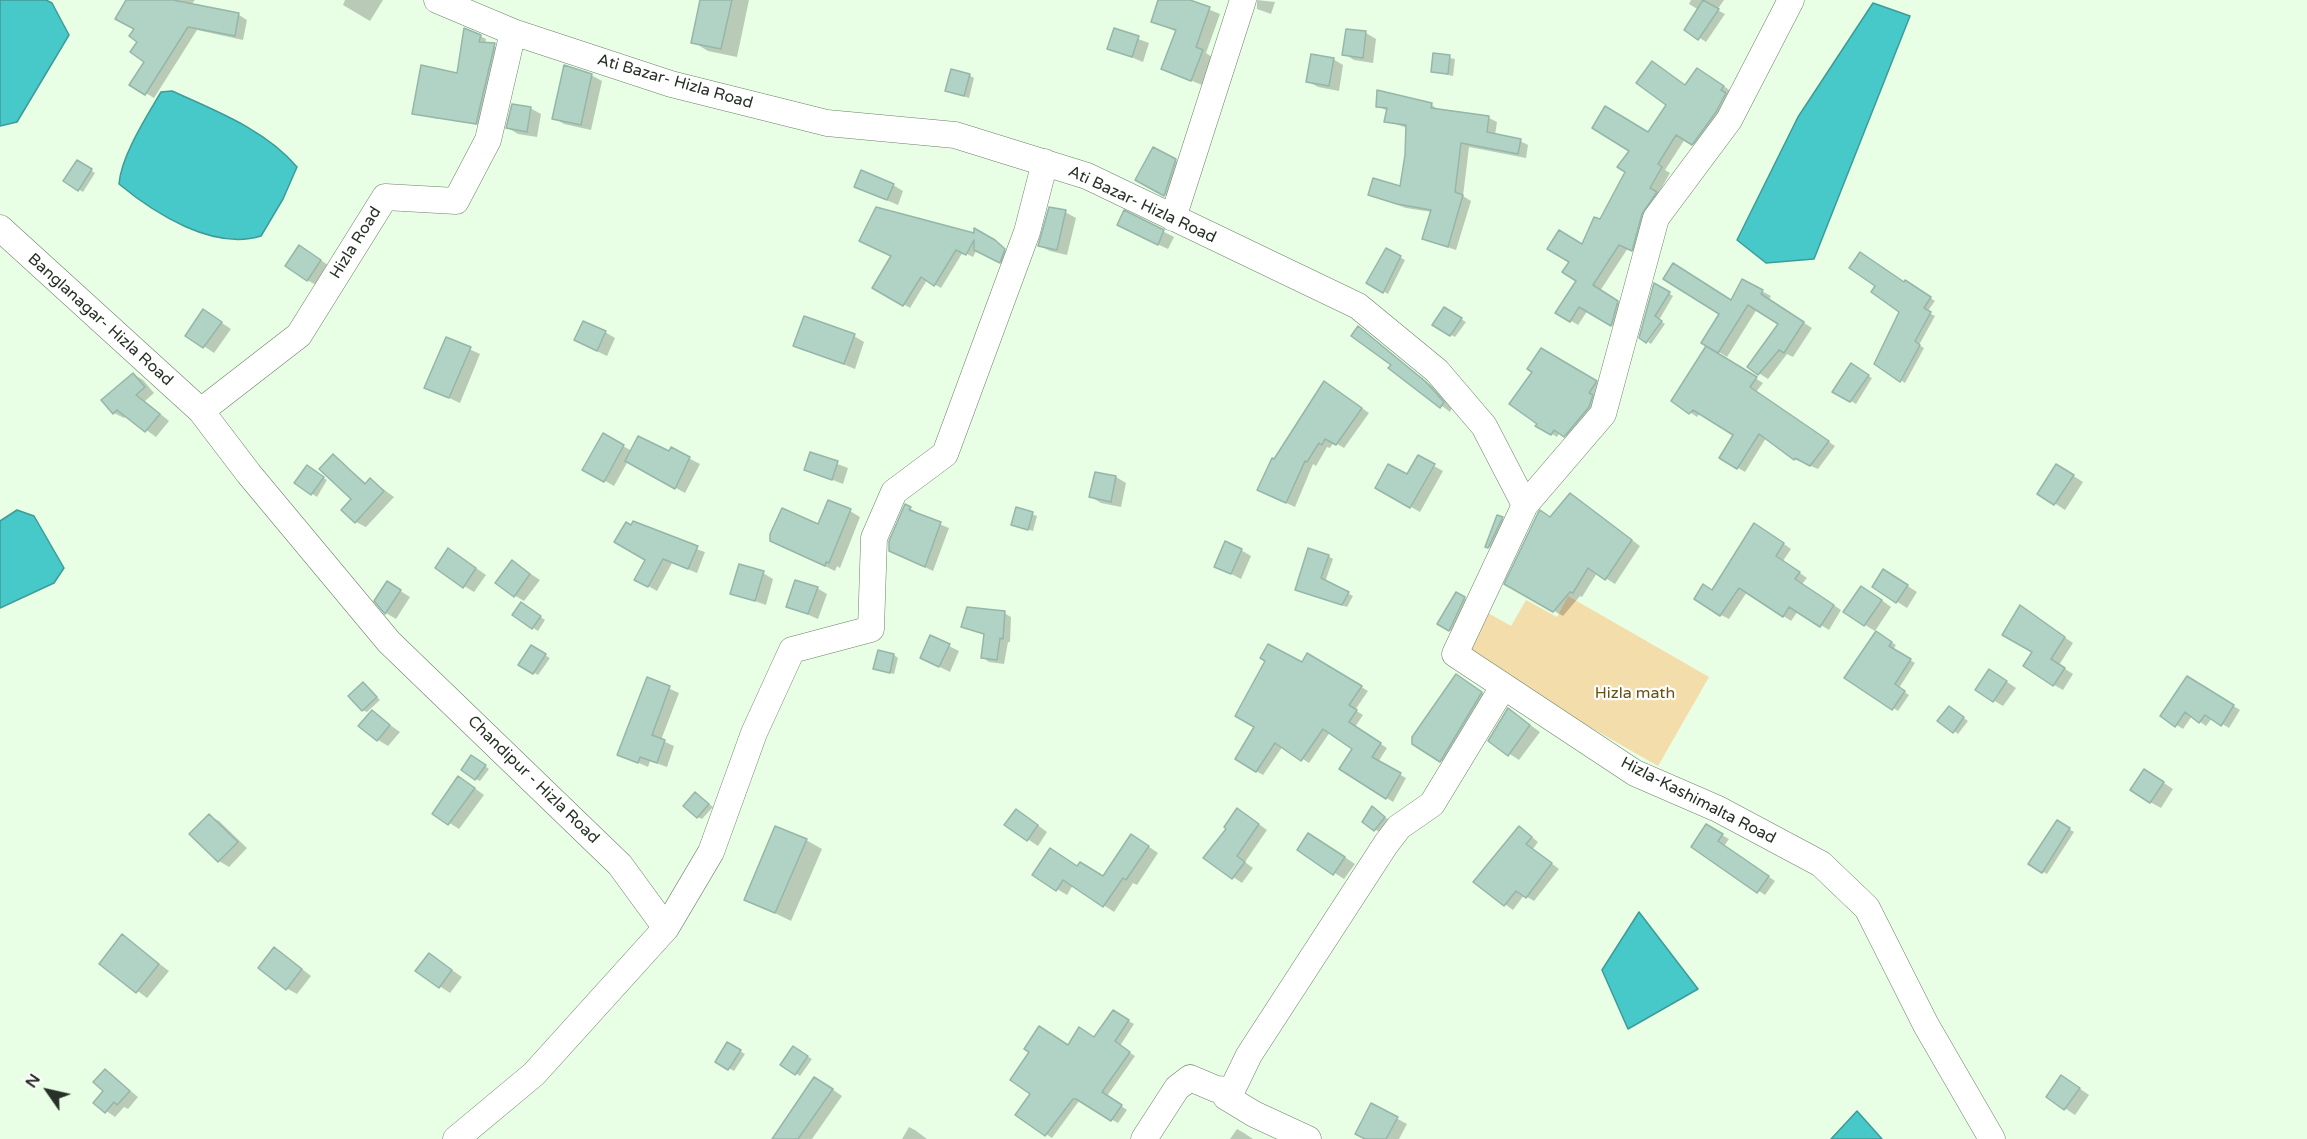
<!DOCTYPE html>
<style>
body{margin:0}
#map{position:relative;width:2307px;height:1139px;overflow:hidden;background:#e8fee5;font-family:"Varela Round",sans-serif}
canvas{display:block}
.north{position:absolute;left:18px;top:1061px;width:60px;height:60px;-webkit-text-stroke:4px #fff;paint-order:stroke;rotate:304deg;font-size:16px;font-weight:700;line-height:24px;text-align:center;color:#283127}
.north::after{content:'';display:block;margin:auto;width:21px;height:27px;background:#283127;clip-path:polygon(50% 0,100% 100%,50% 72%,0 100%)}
</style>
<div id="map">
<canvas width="2307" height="1139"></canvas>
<div class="north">N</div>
</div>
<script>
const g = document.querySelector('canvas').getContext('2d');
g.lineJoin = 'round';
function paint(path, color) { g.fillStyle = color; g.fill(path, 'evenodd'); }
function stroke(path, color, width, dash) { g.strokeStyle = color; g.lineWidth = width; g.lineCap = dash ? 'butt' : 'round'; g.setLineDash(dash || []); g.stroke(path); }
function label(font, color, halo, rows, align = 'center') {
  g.font = font + ' "Varela Round",sans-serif'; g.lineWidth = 4.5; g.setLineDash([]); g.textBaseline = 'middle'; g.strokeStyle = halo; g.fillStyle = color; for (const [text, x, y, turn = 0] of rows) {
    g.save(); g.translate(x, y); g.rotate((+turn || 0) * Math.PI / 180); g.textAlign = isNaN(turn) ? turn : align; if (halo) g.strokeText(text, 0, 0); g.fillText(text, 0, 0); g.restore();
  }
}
paint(new Path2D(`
 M1568 596 1709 677 1658 766 1464 655 1488 613 1511 626 1526 600 1557 617Z`), '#f3ddaa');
const water = new Path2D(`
 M0 0H46L52 3 69 35 17 122 0 126Z
 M1873 3 1910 16 1814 259 1766 263 1737 240 1798 117Z
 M172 91C216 111 266 130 297 167L283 199 261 236C213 251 154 213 119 184 121 156 147 116 161 92Z
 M17 510 34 516 64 568 54 583 0 608V521Z
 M1639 912 1698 989 1628 1029 1602 970Z
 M1857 1111 1882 1139H1831Z`);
paint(water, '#47c9c9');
stroke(water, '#3e9b98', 1.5);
paint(new Path2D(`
 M164 0H195L191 5 239 15 247 20 243 40 197 30 154 98 131 84 146 61Z
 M345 0H383L370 21 343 5Z
 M702 0H749L737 57 708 51 693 42Z
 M1160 0H1185L1220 14 1206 53 1212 57 1202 85 1163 69 1177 32 1153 21Z
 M1257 0 1275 2 1271 14 1257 9Z
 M1691 0H1724L1717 10 1725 14 1706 42 1686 29 1699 10 1689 4Z
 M1114 30 1149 43 1143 62 1109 48Z
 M1366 33 1376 39 1373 63 1354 60 1344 54Z
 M480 36 486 39 485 44 500 48 482 126 459 120 470 74 438 119 413 113 458 75Z
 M1435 55 1455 59 1453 76 1433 72Z
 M1333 59 1343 65 1339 91 1318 87 1307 81Z
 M1705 74 1731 91 1700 148 1685 139 1665 170 1670 173 1658 194 1664 197 1640 254 1628 248 1600 291 1626 307 1619 330 1588 310 1578 325 1557 312 1578 280 1583 246 1600 221 1649 134 1686 86Z
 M591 75 602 81 591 130 564 124 554 118Z
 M969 75 974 78 969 98 947 91Z
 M1378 92 1432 105 1440 111 1489 118 1497 122 1495 135 1520 141 1528 145 1526 158 1469 147 1463 196 1471 201 1456 250 1424 239 1432 212 1406 208 1370 195 1401 188 1407 155V128L1386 121 1388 111 1377 106Z
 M530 108 541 114 537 137 518 134 508 128Z
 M1175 160 1186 166 1175 201 1137 179Z
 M78 162 95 173 83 192 65 181Z
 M893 185 903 191 898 205 856 187Z
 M1065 212 1076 218 1067 255 1050 251 1040 246Z
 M1125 212 1174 237 1168 249 1129 231Z
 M975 231 1010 254 1006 265 977 249 973 257 963 252 941 288 927 280 910 308 874 287 975 235Z
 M1387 250 1405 260 1388 294 1368 283Z
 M310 253 331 267 318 286 307 280Z
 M1743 281 1771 296 1769 300 1812 328 1793 357 1787 354 1768 379 1749 367 1780 324 1757 309 1727 357 1703 342Z
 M1906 282 1935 301 1927 312 1935 316 1919 345 1924 348 1905 383 1876 364 1901 312 1877 286Z
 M1655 285 1673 296 1659 320 1641 338Z
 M1444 309 1466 322 1455 337 1434 325Z
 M213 317 231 329 214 353 187 335Z
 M1662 322 1665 324 1651 344 1648 342Z
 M1359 328 1436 389 1452 408 1450 412 1391 368 1393 364Z
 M605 332 615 338 607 356 586 346Z
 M854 336 864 342 855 369 795 345Z
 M447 339 480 354 460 403 426 387Z
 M1706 348 1763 383 1756 392 1835 446 1818 469 1794 459 1766 438 1745 472 1721 458 1735 435 1700 413 1697 417 1673 401Z
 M1541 350 1601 385 1594 398 1598 400 1570 439 1560 432 1557 437 1552 434 1534 372Z
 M1851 365 1872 378 1856 404 1834 391Z
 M133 374 143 380 154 393 145 401 169 421 156 437 127 416 124 418 114 413Z
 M1332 387 1369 413 1344 448 1334 442 1330 448 1327 447 1316 466 1313 464 1295 507 1267 494 1275 461Z
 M603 435 632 451 669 453 671 449 700 464 685 493 628 461 614 486 584 469Z
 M811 454 848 468 843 484 805 469Z
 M333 456 367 484 371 480 394 497 366 527 356 522 354 499Z
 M1418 457 1443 471 1420 512 1377 488 1407 476Z
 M307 467 327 480 317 497 296 483Z
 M2067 472 2083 482 2065 510 2039 493Z
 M1096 473 1116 477 1126 483 1121 507 1101 503 1091 497Z
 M1579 500 1640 546 1615 584 1597 573 1582 597 1580 596 1563 616 1506 584 1551 519Z
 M906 506 918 513 917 515 949 528 933 571 899 555Z
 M1017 509 1037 516 1033 531 1018 527Z
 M783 510 819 526 850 511 860 517 840 568 837 566 835 571 769 539Z
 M1502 519 1506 521 1493 549 1487 546Z
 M631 527 705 552 697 573 672 563 657 591 636 579 647 559Z
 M1763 529 1791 549 1783 561 1807 578 1802 584 1841 610 1829 630 1798 611 1791 621 1747 592 1729 619 1721 615 1713 592Z
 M1241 550 1251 556 1241 579 1216 566Z
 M459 556 486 575 474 592 464 586Z
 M1328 556 1333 559 1325 582 1353 596 1347 607 1302 592Z
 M513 562 540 580 524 601 514 595Z
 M763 573 773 579 766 605 732 593Z
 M1894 577 1917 592 1907 608 1874 587Z
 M817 588 827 594 818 619 788 606Z
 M397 589 410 597 396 619 386 613 376 601Z
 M1872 593 1891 607 1875 631 1865 625Z
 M1457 594 1475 604 1460 636 1439 624Z
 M521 604 545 620 538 631 514 615Z
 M1004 613 1011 617 1010 642H1008L1004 664 989 662 982 657 986 635 963 627Z
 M2029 613 2073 643 2059 665 2073 674 2063 690 2054 685 2034 652Z
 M1877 633 1896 645 1893 650 1915 663 1899 688 1909 695 1898 711 1846 677Z
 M949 646 959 651 950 672 922 658Z
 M531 647 550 658 538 675 521 665Z
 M894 655 898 658 894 674 875 668Z
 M1308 655 1368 691 1355 710 1363 715 1355 727 1387 748 1378 762 1406 778 1393 802 1341 768 1354 748 1330 732 1309 763 1283 746 1263 775 1256 771Z
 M2000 677 2016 688 2003 706 1993 700Z
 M648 679 679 693 661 740 674 746 667 767 650 761 648 767 619 754Z
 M1466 682 1492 699 1451 767 1411 741 1426 719Z
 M363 683 380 700 367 712 362 710Z
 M2224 700 2240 710 2229 728 2212 718 2206 726 2192 716 2183 729 2162 716Z
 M1953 710 1968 721 1958 734 1954 731Z
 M372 712 400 732 388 746 378 740Z
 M1518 716 1540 732 1519 760 1490 741Z
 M476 759 489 769 480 781 476 779Z
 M2155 777 2173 789 2161 808 2150 802Z
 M469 784 484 795 459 829 434 813Z
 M700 797 713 807 702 819 698 817Z
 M1376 811 1389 820 1379 832 1364 821Z
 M1246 815 1267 830 1245 862 1253 868 1242 883 1205 858 1228 829Z
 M209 816 219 821 247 848 229 867 219 861 191 834Z
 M1027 817 1047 832 1038 846 1006 825Z
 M2058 822 2074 832 2047 874 2030 864Z
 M1706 826 1729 839 1724 846 1775 881 1765 895 1693 847Z
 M1527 833 1538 842 1533 849 1559 869 1534 901 1524 895 1513 910 1475 882Z
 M806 840 822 849 791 921 746 899Z
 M1319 840 1355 864 1344 879 1299 850Z
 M1142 842 1158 853 1137 885 1133 883 1114 912 1073 885 1067 895 1034 875 1078 868 1104 878Z
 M122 936 169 971 147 998 101 963Z
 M284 955 311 976 297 994 286 988Z
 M439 961 462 977 450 993 417 971Z
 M1113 1012 1134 1024 1120 1046 1135 1056 1107 1096 1127 1110 1118 1123 1079 1101 1052 1138 1017 1115 1069 1046 1095 1038Z
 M728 1044 745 1054 734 1071 717 1061Z
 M794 1048 812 1059 800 1076 782 1065Z
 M105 1070 138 1097 128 1109 124 1107 115 1117 95 1103 105 1091Z
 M2072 1083 2089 1095 2075 1115 2048 1097Z
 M825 1084 842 1096 812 1139H785Z
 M1372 1105 1407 1124 1399 1139H1367Z
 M909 1127 915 1130 927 1139H902Z
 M1237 1129 1244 1133 1253 1139H1230Z`), '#0003');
const building = new Path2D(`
 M126 0H173L239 13 235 36 188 27 145 95 129 85 144 62 130 52 137 42 129 36 134 29 115 19Z
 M700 0H732L721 49 691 43Z
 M1158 0H1190L1210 7 1196 47 1203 50 1191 81 1161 69 1176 30 1151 22Z
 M1703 0 1719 9 1698 40 1684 30Z
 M464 28 481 35 479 42 495 43 476 124 412 114 421 65 457 73Z
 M1114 28 1139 36 1132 57 1107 49Z
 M1346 29 1366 31 1363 58 1342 55Z
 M1433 53 1450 55 1448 74 1431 72Z
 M1311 54 1334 58 1329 86 1306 82Z
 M1652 61 1685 85 1697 68 1724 86 1721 90 1726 93 1716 112 1692 145 1676 135 1658 164 1662 167 1650 188 1657 192 1642 214 1632 251 1619 245 1593 285 1618 301 1611 326 1579 307 1570 322 1555 313 1576 281 1562 272 1569 262 1547 249 1559 230 1582 244 1594 217 1600 219 1625 172 1617 167 1629 151 1592 128 1605 106 1648 132 1666 105 1636 83Z
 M564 65 592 74 581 125 552 119Z
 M951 69 970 74 964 96 945 91Z
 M1377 90 1432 103 1431 108 1489 116 1487 132 1521 139 1518 154 1461 143 1455 192 1463 195 1448 247 1422 239 1431 210 1397 204 1368 195 1373 178 1400 186 1405 155 1406 125 1384 122 1387 108 1376 107Z
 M512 104 531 107 527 132 506 128Z
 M1153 147 1176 159 1164 196 1135 180Z
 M77 160 92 169 78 191 63 181Z
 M861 170 894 184 887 200 854 187Z
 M876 207 974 233V228L995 240 1005 249 1000 263 974 250V240L966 255 956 250 934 286 921 277 903 306 872 288 891 256 859 241Z
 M1049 207 1066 210 1057 250 1038 246Z
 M1124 210 1164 230 1158 245 1117 225Z
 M299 245 321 260 307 281 285 266Z
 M1386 248 1401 256 1383 293 1366 283Z
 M1860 252 1904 282 1905 280 1931 297 1924 308 1931 312 1915 341 1920 345 1900 382 1874 364 1899 312 1871 292 1875 286 1849 268Z
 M1673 263 1731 300 1742 279 1763 290 1761 294 1804 322 1784 353 1779 350 1758 375 1747 367 1778 324 1748 305 1718 353 1701 343 1719 314 1663 279Z
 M1654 283 1670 292 1655 316 1662 321 1646 343 1639 338Z
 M1444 307 1462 318 1450 336 1432 325Z
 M203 309 222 322 203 348 185 336Z
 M804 316 855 334 844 364 793 346Z
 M583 321 606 331 597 351 574 340Z
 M1358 326 1426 382 1444 402 1440 408 1388 368 1391 365 1351 336Z
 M446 337 471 347 449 398 424 388Z
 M1706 346 1757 377 1750 387 1829 441 1810 466 1795 458 1794 460 1759 434 1737 469 1719 458 1733 435 1693 410 1689 414 1671 401Z
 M1541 348 1597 381 1589 393 1593 395 1589 407 1564 437 1554 430 1551 435 1535 426 1537 424 1509 404 1532 372 1527 369Z
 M1851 363 1869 375 1850 402 1832 392Z
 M133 373 145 387 136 395 160 414 145 432 117 410 113 414 101 400Z
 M1324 381 1362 408 1336 445 1325 439 1322 445 1319 443 1307 462 1305 461 1286 503 1257 490 1272 458 1274 459Z
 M603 433 624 445 604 482 582 470Z
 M638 436 669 451 671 447 690 457 675 489 625 461Z
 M810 452 838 461 832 480 804 470Z
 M333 454 365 484 370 478 384 491 355 523 341 510 351 499 319 469Z
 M1418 455 1435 464 1410 508 1375 488 1388 464 1407 474Z
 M2056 464 2074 475 2054 505 2037 494Z
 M307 465 324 477 311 495 294 483Z
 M1095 472 1116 476 1111 502 1089 497Z
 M1570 493 1632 540 1605 580 1588 568 1573 593 1570 592 1553 612 1504 584 1538 513 1540 510 1550 517Z
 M828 500 851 509 829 563 826 562 825 566 770 541V534L782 508 818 524Z
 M905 504 911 507 909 510 941 522 925 567 889 551V541Z
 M1016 507 1033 512 1028 530 1011 525Z
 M1497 515 1503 517 1488 548 1485 547Z
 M633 521 698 546 688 569 663 559 648 587 634 580 645 560 614 542 626 522 631 525Z
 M1754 523 1784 543 1776 556 1800 572 1795 579 1834 605 1820 627 1789 607 1783 617 1739 588 1720 616 1694 599 1703 584 1712 590Z
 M1225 541 1242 549 1231 574 1214 567Z
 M448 548 476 568 463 588 435 568Z
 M1308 548 1329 555 1321 578 1349 592 1342 605 1295 590Z
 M512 560 530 574 514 597 495 583Z
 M739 564 764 571 755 601 730 594Z
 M1883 569 1908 585 1896 603 1872 587Z
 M795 580 818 587 808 614 786 607Z
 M387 581 401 590 385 614 374 601Z
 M1861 586 1882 600 1864 626 1843 612Z
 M1456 592 1465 597 1449 631 1437 624Z
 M521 602 541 616 532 629 512 615Z
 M2020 605 2065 637 2051 659 2065 668 2053 686 2023 666 2032 652 2002 635Z
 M967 607 1005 611 1003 639 1000 638 997 660 981 658 984 634 961 627Z
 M1876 631 1892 642 1889 646 1911 659 1895 684 1905 691 1892 710 1844 678Z
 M930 635 950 644 939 667 920 658Z
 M1268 644 1302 662 1307 653 1362 686 1349 705 1357 710 1349 722 1381 743 1372 757 1401 773 1386 799 1339 769 1352 749 1323 729 1301 761 1275 743 1256 772 1235 759 1254 727 1235 716 1265 661 1260 658Z
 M531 645 546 654 533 674 518 665Z
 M878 650 894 654 890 673 873 669Z
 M1989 669 2007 681 1993 702 1975 690Z
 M1456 674 1482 692 1440 762 1412 744V737Z
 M2187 676 2234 705 2221 726 2205 715 2199 723 2185 712 2175 727 2160 716Z
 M647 677 670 686 652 735 665 740 657 763 640 757 638 763 617 755Z
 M363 682 377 697 362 711 348 696Z
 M1949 706 1964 717 1953 733 1937 721Z
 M1508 708 1530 725 1508 756 1488 741Z
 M372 710 390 725 377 741 358 726Z
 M471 755 486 765 475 780 461 770Z
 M2144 769 2164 782 2150 803 2130 790Z
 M458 776 475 788 448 825 432 814Z
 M695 792 709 804 697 818 683 806Z
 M1372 806 1385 817 1374 831 1362 822Z
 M1237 808 1259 824 1237 856 1245 862 1232 879 1203 858 1226 829 1224 827Z
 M1016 809 1038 825 1027 841 1004 825Z
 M209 814 238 842 218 862 189 834Z
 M2057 820 2070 828 2042 873 2028 864Z
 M1706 824 1723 834 1718 841 1769 876 1757 893 1691 847Z
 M775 826 807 839 775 913 744 900Z
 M1519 826 1532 837 1526 844 1552 863 1526 898 1516 891 1504 906 1473 882Z
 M1308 833 1345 857 1333 875 1297 850Z
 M1131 834 1149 846 1126 880 1123 878 1103 907 1063 880 1056 891 1032 875 1050 848 1077 866 1080 862 1103 876Z
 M122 934 159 964 136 993 99 964Z
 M274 947 302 969 286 990 258 968Z
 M429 953 452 970 439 988 415 971Z
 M1113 1010 1129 1020 1115 1041 1130 1052 1102 1092 1122 1105 1111 1121 1076 1099H1073L1045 1136 1015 1115 1030 1094 1010 1080 1029 1052 1024 1049 1039 1026 1068 1045 1079 1027 1094 1037Z
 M727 1042 741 1050 728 1070 715 1062Z
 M793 1046 808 1056 795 1075 780 1065Z
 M105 1069 130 1091 117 1105 114 1102 105 1113 93 1103 103 1091 93 1082Z
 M2061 1075 2080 1088 2064 1110 2046 1097Z
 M814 1077 833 1089 798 1139H772Z
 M1371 1103 1398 1117 1386 1139H1365L1355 1134Z`);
paint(building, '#b1d3c5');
stroke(building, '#95b6a8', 1.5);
const minor = new Path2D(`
 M437 0 513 32 671 84 827 123 955 135 1087 176 1358 306 1437 371 1484 426 1525 505 1455 654 1635 773 1718 809 1821 864 1867 908 1926 1025 1992 1139
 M1173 218 1243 0
 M0 228 201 411 249 474 389 642 620 865 666 928
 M201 411 299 335 385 197 456 201 488 140 513 32
 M1525 505 1603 414 1656 218 1729 120 1791 0
 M1232 1090 1226 1097 1254 1114 1308 1139
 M456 1139 534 1074 666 928 711 852 754 733 792 650 871 629 874 538 894 492 945 454 1027 232 1045 162
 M1144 1139 1177 1088 1190 1078 1216 1089 1232 1090 1249 1055 1386 844 1399 827 1432 804 1503 687`);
stroke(minor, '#6c8069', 27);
stroke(minor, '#fff', 26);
label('16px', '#283127', '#fff', [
 ["Ati Bazar- Hizla Road",675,82,16],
 ["Ati Bazar- Hizla Road",1142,205,25],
 ["Hizla Road",356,243,-58],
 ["Banglanagar- Hizla Road",100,320,42],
 ["Chandipur - Hizla Road",533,780,44],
 ["Hizla-Kashimalta Road",1698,801,27]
]);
label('16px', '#695210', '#fff', [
 ["Hizla math",1635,694]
]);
</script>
